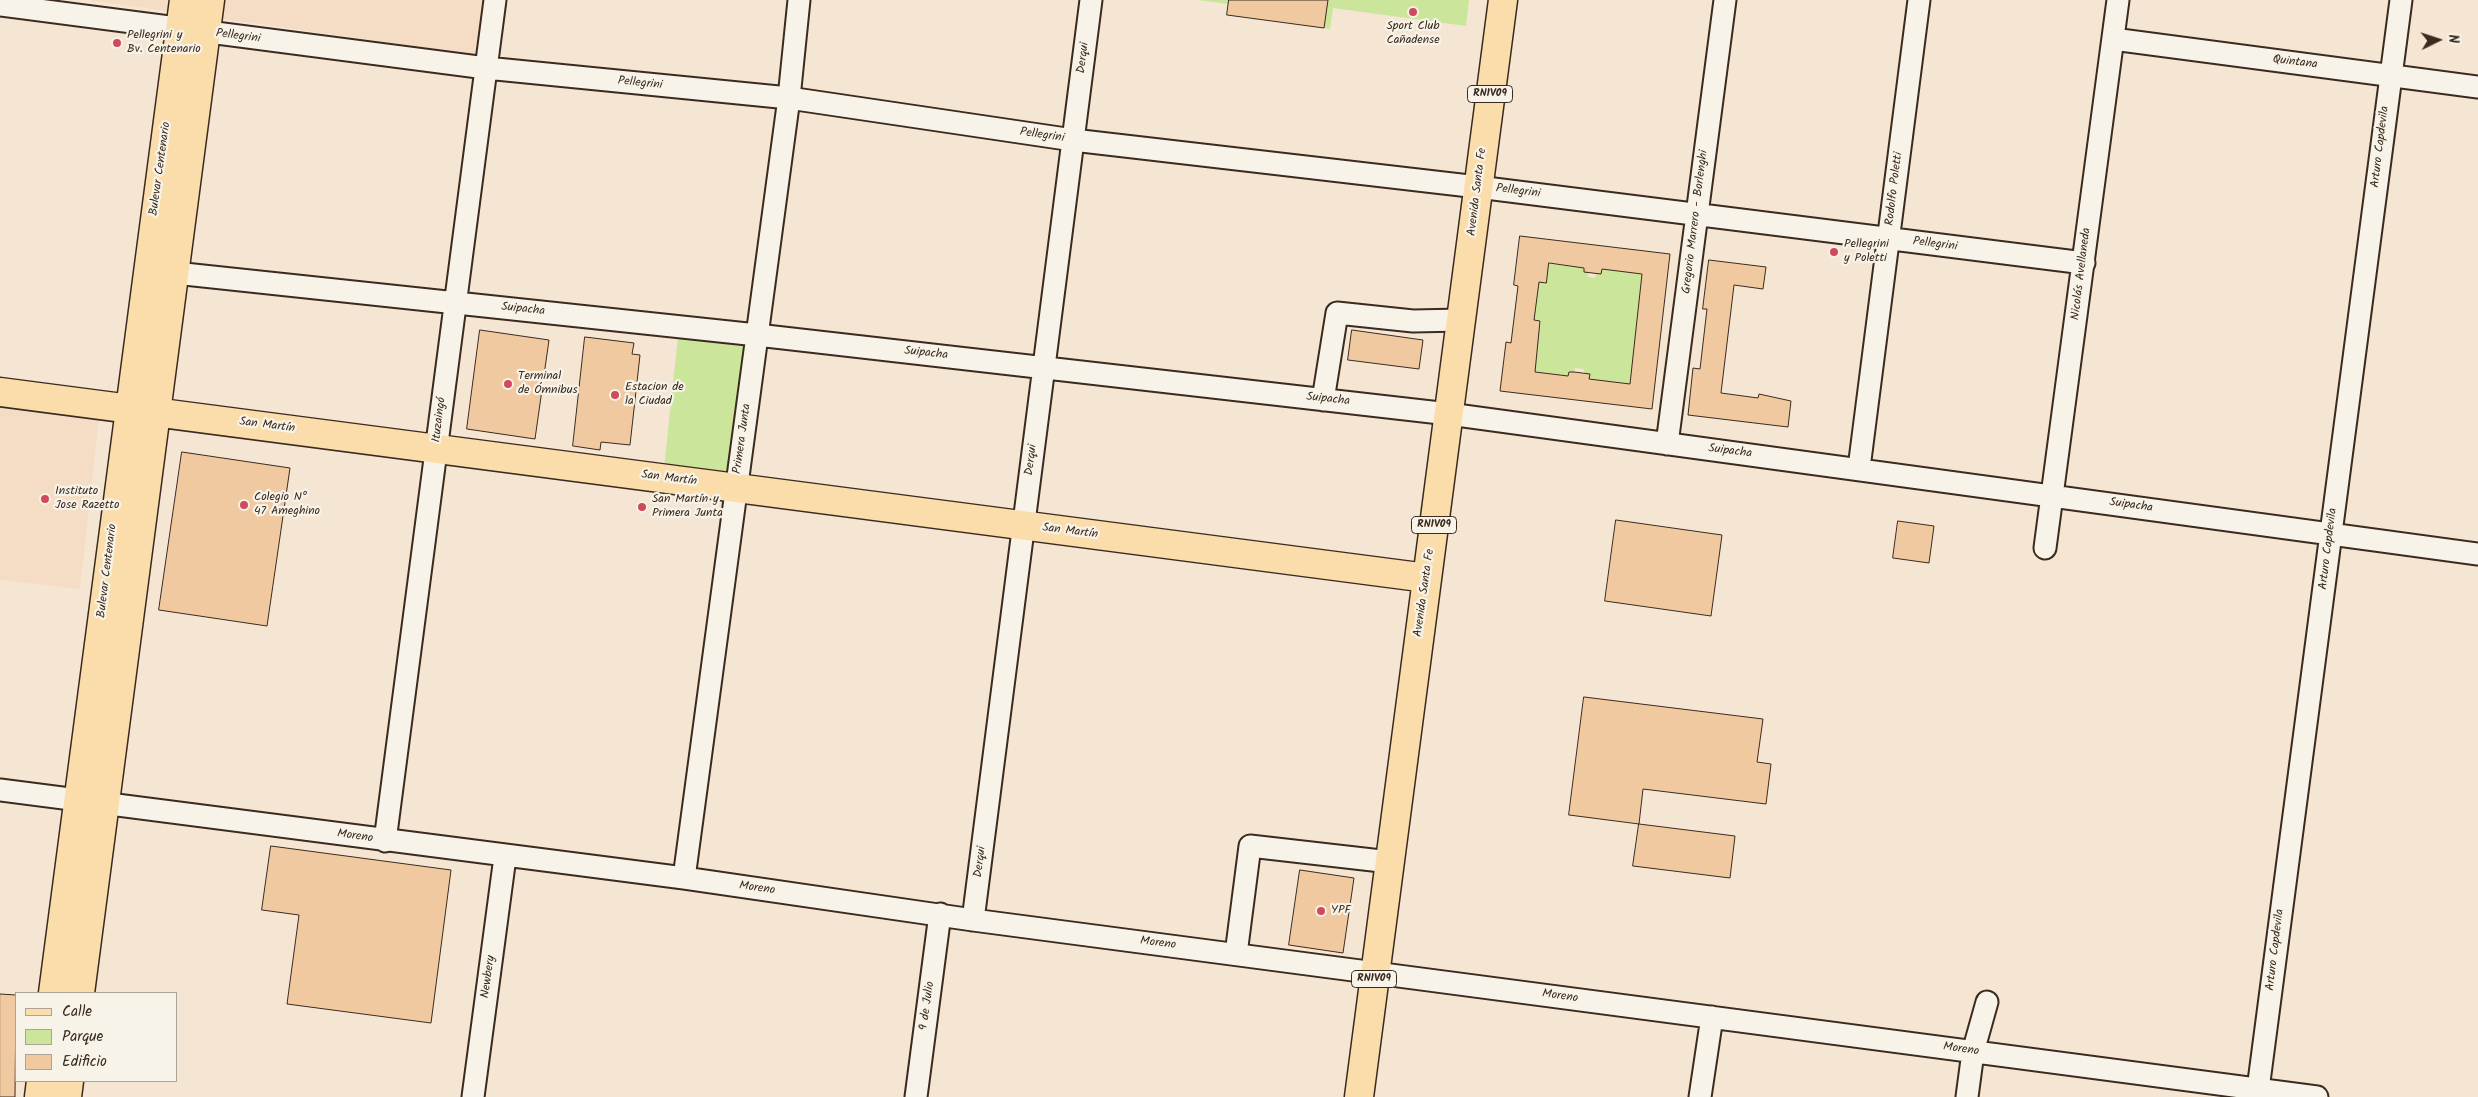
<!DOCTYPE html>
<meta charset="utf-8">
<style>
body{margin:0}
#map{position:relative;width:2478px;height:1097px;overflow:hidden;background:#f5e6d3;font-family:Kalam,sans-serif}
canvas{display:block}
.legend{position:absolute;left:15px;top:992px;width:162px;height:90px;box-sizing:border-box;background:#f7f3e8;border:1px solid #aca397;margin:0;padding:6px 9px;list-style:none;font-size:15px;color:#3b2a1e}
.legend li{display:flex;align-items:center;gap:10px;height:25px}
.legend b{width:25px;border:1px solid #aca397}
.north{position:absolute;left:2413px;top:15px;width:50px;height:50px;-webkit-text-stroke:4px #f7f3e8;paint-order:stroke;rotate:86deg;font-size:14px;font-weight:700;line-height:20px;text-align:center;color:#3b2a1e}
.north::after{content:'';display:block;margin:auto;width:18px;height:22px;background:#3b2a1e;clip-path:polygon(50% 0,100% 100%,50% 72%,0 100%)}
</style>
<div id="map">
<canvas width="2478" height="1097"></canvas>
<ul class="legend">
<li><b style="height:6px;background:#fbddab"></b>Calle</li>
<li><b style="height:14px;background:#cbe59b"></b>Parque</li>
<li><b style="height:14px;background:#f1c9a1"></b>Edificio</li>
</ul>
<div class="north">N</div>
</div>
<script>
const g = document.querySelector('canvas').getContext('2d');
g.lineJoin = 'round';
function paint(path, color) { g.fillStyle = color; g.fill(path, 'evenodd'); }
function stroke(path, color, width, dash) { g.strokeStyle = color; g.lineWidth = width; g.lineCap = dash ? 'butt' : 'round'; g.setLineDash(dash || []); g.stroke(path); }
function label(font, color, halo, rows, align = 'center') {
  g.font = font + ' Kalam,sans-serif'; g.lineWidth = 4.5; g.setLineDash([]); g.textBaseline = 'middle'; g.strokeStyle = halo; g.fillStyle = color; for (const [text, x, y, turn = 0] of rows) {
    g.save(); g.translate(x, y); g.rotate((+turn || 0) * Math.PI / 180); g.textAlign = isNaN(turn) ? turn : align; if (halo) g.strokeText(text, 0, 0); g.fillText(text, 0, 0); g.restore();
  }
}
paint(new Path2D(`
 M88 0H484L477 55Z
 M0 408 99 419 80 589 0 580Z`), '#f4ddc4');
paint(new Path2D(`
 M1197 0H1469L1466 26 1333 8 1330 29 1227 15 1228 4Z
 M1542 263 1584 268V272H1588V277L1595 278 1596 273 1602 269 1642 274 1630 384 1589 379 1590 374 1584 373V369L1575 368 1574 373 1568 376 1530 371 1531 358H1536L1535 327 1540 328 1541 321 1534 320 1539 282 1546 283 1547 274Z
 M679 327 757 335 736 488 663 478Z`), '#cbe59b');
const building = new Path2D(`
 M1229 0H1328L1324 28 1227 15Z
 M1520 236 1670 254 1652 409 1500 391 1506 342 1511 343 1518 286 1514 285ZM1549 263 1584 268V272L1601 274 1602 269 1642 274 1630 384 1589 379 1590 374 1574 372H1569L1568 376 1535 372 1540 321 1534 320 1539 282 1546 283Z
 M1709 260 1766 267 1763 289 1734 285 1721 393 1758 398 1759 394 1791 401 1788 427 1688 415 1693 368 1700 369 1707 309H1703Z
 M480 330 549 340 535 439 467 429Z
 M1352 330 1423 340 1419 369 1348 360Z
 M585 337 634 343 632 354 640 355 630 445 601 442 600 450 573 446Z
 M182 452 290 468 267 626 159 610Z
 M1616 520 1722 535 1711 616 1605 601Z
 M1898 521 1934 526 1929 563 1893 558Z
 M1584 697 1763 719 1757 762 1771 764 1766 804 1643 789 1639 824 1569 815Z
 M1639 824 1735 836 1730 878 1633 866Z
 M271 846 451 870 431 1023 287 1004 299 915 262 910Z
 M1300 870 1354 878 1343 953 1289 945Z
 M0 994 16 995 15 1097H0Z`);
paint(building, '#f1c9a1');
stroke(building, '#3b2a1e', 1);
const minor = new Path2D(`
 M0 5 486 68 789 98 1073 140 1478 187 2084 263
 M2113 39 2478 87
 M175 273 757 335 1449 414 2478 554
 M1323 400 1337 313 1413 321 1461 320
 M1667 444 1725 0
 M1859 468 1919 0
 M2045 548 2118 0
 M0 790 684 878 973 920 2317 1097
 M385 841 495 0
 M684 878 789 98 799 0
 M973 920 1091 0
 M1236 954 1250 846 1390 862
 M473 1097 505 857
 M916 1097 940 914
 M1700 1097 1712 1017
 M1967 1097 1973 1052 1987 1002
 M2257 1097 2401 0`);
const major = new Path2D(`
 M0 392 1427 578
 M53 993 184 0
 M80 993 210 0
 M39 1097 41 1081
 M67 1097 69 1081
 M1359 1097 1503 0`);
stroke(minor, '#3b2a1e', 25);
stroke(major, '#3b2a1e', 31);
stroke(minor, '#f7f3e8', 21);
stroke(major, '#fbddab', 28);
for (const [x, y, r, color] of [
 [1413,12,5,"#d1495b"],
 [117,43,5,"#d1495b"],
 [1834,252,5,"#d1495b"],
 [508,384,5,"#d1495b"],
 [615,395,5,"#d1495b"],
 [45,499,5,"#d1495b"],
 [244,505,5,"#d1495b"],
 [642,507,5,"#d1495b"],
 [1321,911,5,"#d1495b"]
]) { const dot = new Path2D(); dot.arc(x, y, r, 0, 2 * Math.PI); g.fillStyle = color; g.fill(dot); stroke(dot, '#f7f3e8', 2); }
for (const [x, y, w] of [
 [1490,94,45],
 [1434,525,45],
 [1374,979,45]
]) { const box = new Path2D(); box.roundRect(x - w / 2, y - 8.5, w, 17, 4); g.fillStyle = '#f7f3e8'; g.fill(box); stroke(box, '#3b2a1e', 1); }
label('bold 11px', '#3b2a1e', null, [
 ["RN1V09",1490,94],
 ["RN1V09",1434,525],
 ["RN1V09",1374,979]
]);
label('12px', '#3b2a1e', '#f7f3e8', [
 ["Sport Club",1413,27,"center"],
 ["Cañadense",1413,41,"center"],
 ["Pellegrini y",127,36],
 ["Bv. Centenario",127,50],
 ["Pellegrini",1844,245],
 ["y Poletti",1844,259],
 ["Terminal",518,377],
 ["de Ómnibus",518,391],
 ["Estacion de",625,388],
 ["la Ciudad",625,402],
 ["Instituto",55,492],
 ["Jose Razetto",55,506],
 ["Colegio Nº",254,498],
 ["47 Ameghino",254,512],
 ["San Martín y",652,500],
 ["Primera Junta",652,514],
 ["YPF",1331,911]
], 'left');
label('12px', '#3b2a1e', '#f7f3e8', [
 ["Pellegrini",238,37,7],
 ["Derqui",1084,58,-83],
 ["Quintana",2295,63,7],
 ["Pellegrini",640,84,6],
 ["Pellegrini",1042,136,8],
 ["Arturo Capdevila",2381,147,-83],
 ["Bulevar Centenario",161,169,-82],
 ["Rodolfo Poletti",1895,189,-83],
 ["Avenida Santa Fe",1478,192,-83],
 ["Pellegrini",1518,192,7],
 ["Gregorio Marrero - Borlenghi",1696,222,-83],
 ["Pellegrini",1935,245,7],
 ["Nicolás Avellaneda",2082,274,-83],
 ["Suipacha",523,310,6],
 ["Suipacha",926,354,6],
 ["Suipacha",1328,400,6],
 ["Ituzaingó",440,420,-83],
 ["San Martín",267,426,7],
 ["Primera Junta",743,439,-82],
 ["Suipacha",1730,452,7],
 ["Derqui",1032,460,-83],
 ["San Martín",669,479,7],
 ["Suipacha",2131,506,8],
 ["San Martín",1070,532,7],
 ["Arturo Capdevila",2329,549,-83],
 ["Bulevar Centenario",108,571,-83],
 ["Avenida Santa Fe",1425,593,-82],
 ["Moreno",355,837,8],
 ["Derqui",981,862,-83],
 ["Moreno",757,889,8],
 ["Moreno",1158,944,7],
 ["Arturo Capdevila",2276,950,-83],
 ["Newbery",489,977,-82],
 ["Moreno",1560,997,8],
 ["9 de Julio",928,1006,-82],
 ["Moreno",1961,1050,8]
]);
</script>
